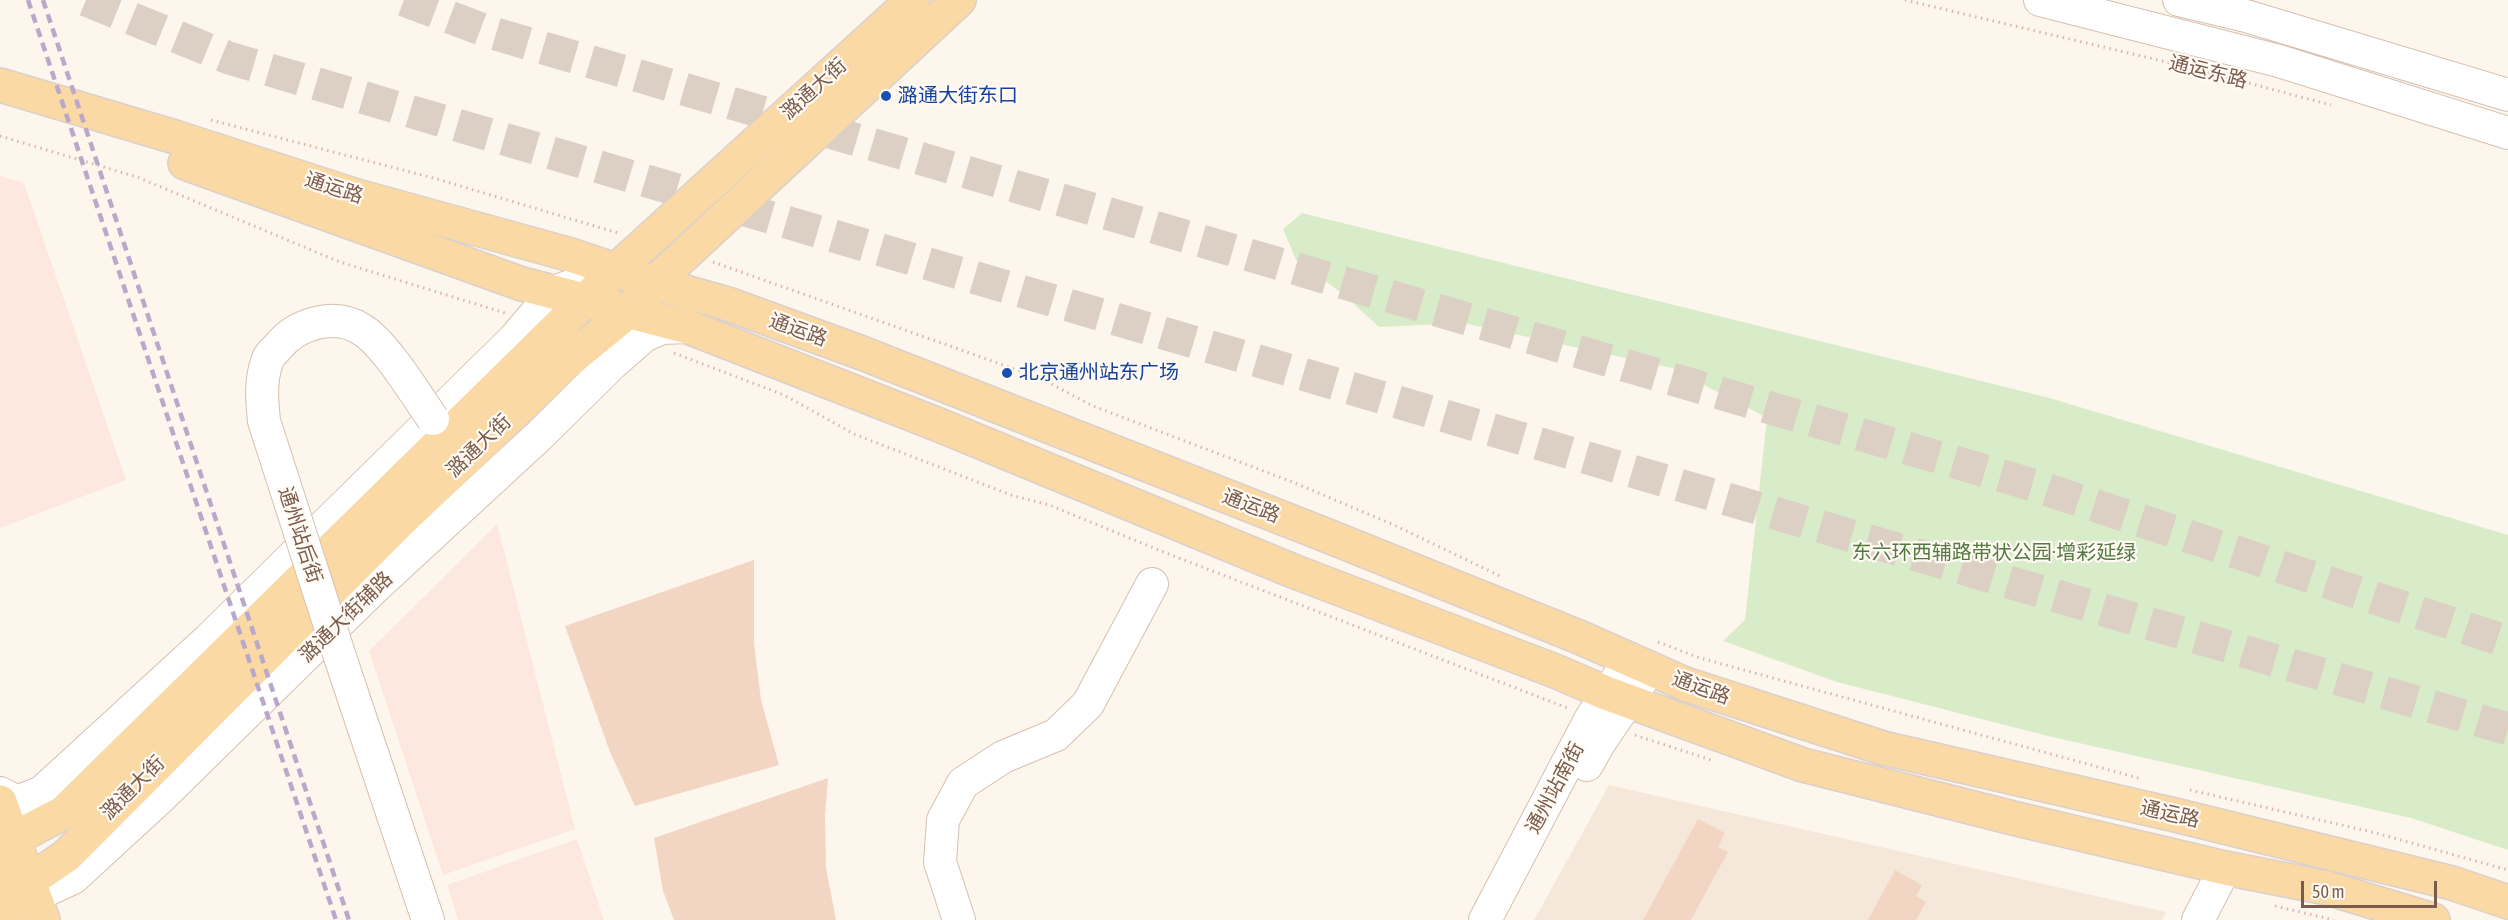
<!DOCTYPE html>
<meta charset="utf-8">
<style>
body{margin:0}
#map{position:relative;width:2508px;height:920px;overflow:hidden;background:#fdf6ec;font-family:"Asap Condensed",sans-serif}
canvas{display:block}
.scale{position:absolute;left:2301px;top:881px;width:136px;height:27px;box-sizing:border-box;border:3px solid #7a5c4d;border-top:0;padding-left:8px;font-size:18px;line-height:21px;white-space:nowrap;color:#7a5c4d;-webkit-text-stroke:4px #fffaf3;paint-order:stroke}
</style>
<div id="map">
<canvas width="2508" height="920"></canvas>
<div class="scale">50 m</div>
</div>
<script>
const g = document.querySelector('canvas').getContext('2d');
g.lineJoin = 'round';
function paint(path, color) { g.fillStyle = color; g.fill(path, 'evenodd'); }
function stroke(path, color, width, dash) { g.strokeStyle = color; g.lineWidth = width; g.lineCap = dash ? 'butt' : 'round'; g.setLineDash(dash || []); g.stroke(path); }
function label(font, color, halo, rows, align = 'center') {
  g.font = font + ' "Asap Condensed","Noto Sans SC",sans-serif'; g.lineWidth = 4.5; g.setLineDash([]); g.textBaseline = 'middle'; g.strokeStyle = halo; g.fillStyle = color; for (const [text, x, y, turn = 0] of rows) {
    g.save(); g.translate(x, y); g.rotate((+turn || 0) * Math.PI / 180); g.textAlign = isNaN(turn) ? turn : align; if (halo) g.strokeText(text, 0, 0); g.fillText(text, 0, 0); g.restore();
  }
}
paint(new Path2D(`
 M1609 785 2166 912 2162 920H1534Z`), '#f5e8da');
paint(new Path2D(`
 M0 176 24 183 126 480 0 528Z
 M497 524 575 829 443 875 369 651Z
 M577 839 604 920H458L447 885Z`), '#fde8e0');
paint(new Path2D(`
 M1302 213 2046 397 2508 535V850L2411 818 2048 736 1837 682 1723 641 1745 620 1767 418 1672 368 1463 323 1379 327 1343 294 1296 260 1283 229Z`), '#d8ecc9');
paint(new Path2D(`
 M754 560V643L761 700 779 765 635 806 610 752 565 626Z
 M828 778 825 816 826 868 836 920H674L663 891 654 838Z
 M1698 819 1725 833 1718 847 1728 852 1706 892 1691 920H1643Z
 M1895 870 1922 885 1916 896 1926 902 1916 920H1868Z`), '#f3d5c3');
stroke(new Path2D(`
 M86 0 229 58 2508 729
 M404 0 489 32 2033 485 2508 642`), '#dcd0c4', 33, [33, 16]);
const secondary = new Path2D(`
 M2040 0 2279 61 2508 133
 M2179 0 2246 16 2508 95
 M340 657 428 920
 M1587 765 1598 745 1650 668
 M0 793 17 802 42 792 208 640 514 339 554 292 576 284
 M10 890 34 896 73 878 160 798 371 591 540 435 612 364 644 336 662 328 688 327
 M959 920 940 862 943 820 963 783 1003 757 1056 735 1088 704 1152 584
 M1485 920 1591 718 1630 659
 M2198 920 2225 868`);
const primary = new Path2D(`
 M0 85 175 137 357 196 571 255 654 283 728 304 862 353 1328 536 1579 637 1685 684 1883 748 2175 815 2452 883 2508 902
 M185 163 522 284 688 327 939 425 1293 571 1555 671 1606 693 1803 765 2021 820 2225 868 2327 888 2433 920
 M0 802 43 920
 M0 879 15 838 63 813 616 270 913 0
 M0 886 28 882 66 856 397 524 569 360 629 311 654 283 959 0
 M0 895 8 920`);
stroke(secondary, '#d6c0b0', 34);
stroke(primary, '#dad1cd', 36);
stroke(new Path2D(`
 M1905 0 2196 69 2331 105
 M211 120 437 179 618 233
 M0 136 137 177 340 262 505 313
 M713 262 1040 378 1093 406 1295 483 1394 525 1500 576
 M674 353 784 395 854 434 1011 495 1049 505 1166 553 1570 709
 M1658 642 1700 658 2142 779
 M1635 735 1711 760
 M2190 790 2376 833 2508 870
 M2275 906 2334 920`), '#d9b8a5', 3, [1.5, 4.5]);
stroke(secondary, '#fff', 32);
stroke(primary, '#fbd9a5', 33);
stroke(new Path2D(`
 M28 0 336 920
 M43 0 349 920`), '#b9a8c9', 4.5, [9, 6]);
const secondaryBridge = new Path2D(`
 M340 657 264 421C262 401 260 381 267 362 268 356 274 351 278 347 296 324 334 312 361 329 385 343 416 395 433 419`);
stroke(secondaryBridge, '#d6c0b0', 34, []);
stroke(secondaryBridge, '#fff', 32);
for (const [x, y, r, color] of [
 [886,96,6,"#1a4fb4"],
 [1007,373,6,"#1a4fb4"]
]) { const dot = new Path2D(); dot.arc(x, y, r, 0, 2 * Math.PI); g.fillStyle = color; g.fill(dot); stroke(dot, '#fffaf3', 2); }
label('20px', '#7a5c4d', '#fffaf3', [
 ["通运东路",2208,72,14],
 ["潞通大街",814,89,-42],
 ["通运路",334,188,18],
 ["通运路",798,330,20],
 ["潞通大街",479,446,-44],
 ["通运路",1251,506,21],
 ["通州站后街",300,535,72],
 ["潞通大街辅路",346,617,-44],
 ["通运路",1701,688,20],
 ["潞通大街",133,788,-45],
 ["通州站南街",1555,788,-62],
 ["通运路",2170,814,13]
]);
label('20px', '#164399', '#fffaf3', [
 ["潞通大街东口",898,96],
 ["北京通州站东广场",1019,373]
], 'left');
label('20px', '#537a41', '#fffaf3', [
 ["东六环西辅路带状公园·增彩延绿",1994,553]
]);
</script>
